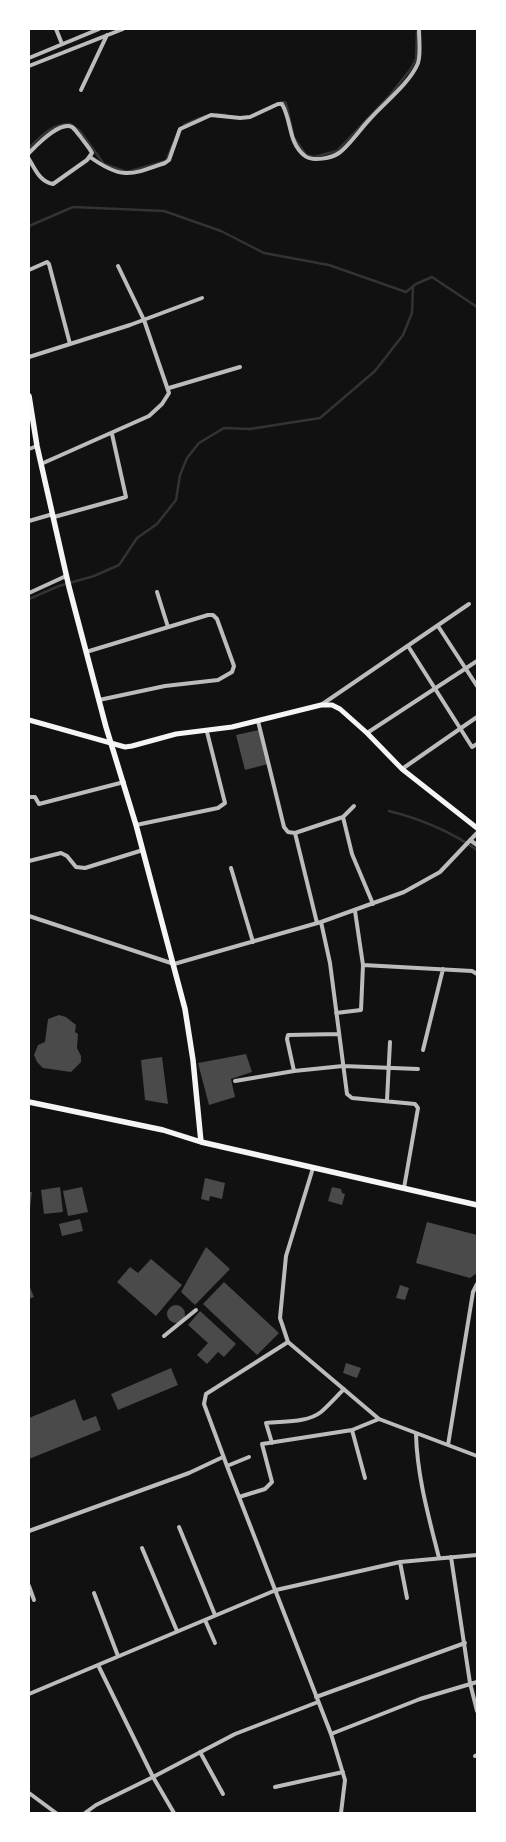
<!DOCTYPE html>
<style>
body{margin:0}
#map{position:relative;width:506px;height:1842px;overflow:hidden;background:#111;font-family:"IBM Plex Serif",serif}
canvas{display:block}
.frame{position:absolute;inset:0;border:30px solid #fff;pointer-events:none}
</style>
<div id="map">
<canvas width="506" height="1842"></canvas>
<div class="frame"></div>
</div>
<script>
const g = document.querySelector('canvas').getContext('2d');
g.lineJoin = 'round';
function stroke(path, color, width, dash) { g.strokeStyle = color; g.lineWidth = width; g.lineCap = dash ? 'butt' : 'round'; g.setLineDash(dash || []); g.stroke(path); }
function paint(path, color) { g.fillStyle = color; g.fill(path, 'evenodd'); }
stroke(new Path2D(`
 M281 102H285L287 107 293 134
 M184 125C199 118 210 112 226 115
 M295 139 306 155 314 157 337 151 390 95 410 70 416 59 417 32
 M29 148C40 137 53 123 70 124L80 131 104 164 127 172 166 161 173 144
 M29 226 73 207 164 211 221 231 264 253 329 265 406 292 416 284 432 277 477 307
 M29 599 59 586 94 576 119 565 137 538 157 524 176 500 180 475 187 458 199 443 224 428 250 429 320 418 375 371 403 335 412 313 413 286
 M389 811C421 819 450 831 477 850`), '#333', 2.5);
paint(new Path2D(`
 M259 730 268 764 245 770 236 735Z
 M59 1015 66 1017 76 1025 75 1032 78 1034 77 1048 81 1056V1062L71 1072 43 1068 37 1062 34 1055 38 1045 45 1042 48 1019Z
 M246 1054 252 1072 231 1079 235 1097 209 1105 198 1063Z
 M162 1057 168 1104 145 1100 141 1060Z
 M205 1178 225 1183 222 1199 210 1196 209 1201 201 1199Z
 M60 1187 63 1212 44 1214 41 1190Z
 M82 1187 88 1212 68 1216 63 1191Z
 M332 1187 341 1189 342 1193 345 1194 342 1205 328 1201Z
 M29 1192H32L30 1209H29Z
 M80 1219 83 1231 62 1236 59 1224Z
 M427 1222 477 1235V1273L470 1278 416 1263Z
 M206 1247 230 1269 195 1305 181 1292Z
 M151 1259 182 1285 156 1316 117 1282 130 1267 138 1273Z
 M224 1282 279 1333 257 1355 203 1304Z
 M29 1285 34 1297 29 1299Z
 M400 1285 409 1288 405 1300 396 1298Z
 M167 1314a9 9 0 1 1 18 0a9 9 0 1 1-18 0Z
 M200 1311 236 1344 224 1357 218 1352 207 1364 197 1355 208 1343 188 1325Z
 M346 1363 361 1368 357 1378 343 1373Z
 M171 1368 178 1385 118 1410 111 1394Z
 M75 1399 83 1421 96 1416 101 1430 29 1459V1418Z`), '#4a4a4a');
stroke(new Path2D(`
 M56 29 62 44
 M29 58 99 29
 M29 66 123 29
 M81 90 107 35
 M29 153C37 145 59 121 72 127 75 129 78 134 80 136 84 142 89 147 92 153L87 160 53 184C40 182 35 169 29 159
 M90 157C122 180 131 175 165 163L169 160 180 129 211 115 240 118 250 117 278 104H282C292 121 288 143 305 156 313 162 332 158 339 153 349 146 361 128 370 119 384 103 410 83 418 63 421 54 419 39 419 29
 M29 270 47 262 49 264 70 344
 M29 357 130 325 202 298
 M169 388 240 367
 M29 449 37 446
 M41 464 149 416 162 404 169 393 144 320 118 266
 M54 517 126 497 112 434
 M29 521 53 514
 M157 592 168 627
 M29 593 66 576
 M438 626 477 686
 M408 646 472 747 477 744
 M86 652 208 615H213L217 619 234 666 232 672 218 680 165 686 99 700
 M321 705 469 604
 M258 721 284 827 288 832 295 833 343 817 354 806
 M367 733 477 661
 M402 769 477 717
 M29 797H35L39 804 124 782
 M343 817 352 854 373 904
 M136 825 218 808 225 803 207 732
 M295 833 317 923
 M470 840 477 845
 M29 861 61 853 67 856 76 867 85 868 143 850
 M231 868 253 942
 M355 911 363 965 472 971 477 974
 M29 916 174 964 321 922 404 892 440 872 477 833
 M321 922 330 963 347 1094 352 1098 415 1104 418 1108 404 1188
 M336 1013 361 1010 363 965
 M423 1050 443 969
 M294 1071 287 1039 288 1035 339 1034
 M235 1081 294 1071 343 1066 418 1069
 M387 1100 390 1042
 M313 1168 286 1256 280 1318 288 1342 379 1419 477 1456
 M164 1336 196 1310
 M288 1342 206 1394 204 1404 227 1466 331 1734 345 1780 341 1813
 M352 1430 365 1478
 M416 1434C417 1476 429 1518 439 1558
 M272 1443 266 1423C284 1421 307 1423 321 1412 329 1405 336 1397 344 1389
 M448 1445 473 1292 477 1284
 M227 1466 249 1457
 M239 1497 265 1489 272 1482 262 1444 352 1430 379 1419
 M179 1527 215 1615
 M29 1531 189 1473 223 1457
 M142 1548 177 1631
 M451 1557 470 1683 477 1711
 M400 1562 407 1598
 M29 1586 34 1600
 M94 1593 118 1656
 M205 1620 215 1643
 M98 1665 153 1777 174 1813
 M29 1694 276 1590 400 1562 477 1555
 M316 1697 465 1643
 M331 1734 420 1699 477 1682
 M200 1752 223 1794
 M475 1756 477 1755
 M275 1787 343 1772
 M29 1793 56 1813
 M85 1813 96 1805 153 1777 235 1734 318 1702`), '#bcbcbc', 4);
stroke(new Path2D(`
 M29 720 125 747 132 746 176 734 232 727 321 705H332L340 709 367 733 402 769 477 828`), '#f5f5f5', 5);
stroke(new Path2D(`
 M29 396 37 446 69 587 106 727 136 825 185 1009 193 1060 201 1142
 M29 1102 163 1130 201 1142 477 1205`), '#f5f5f5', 5.5);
</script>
